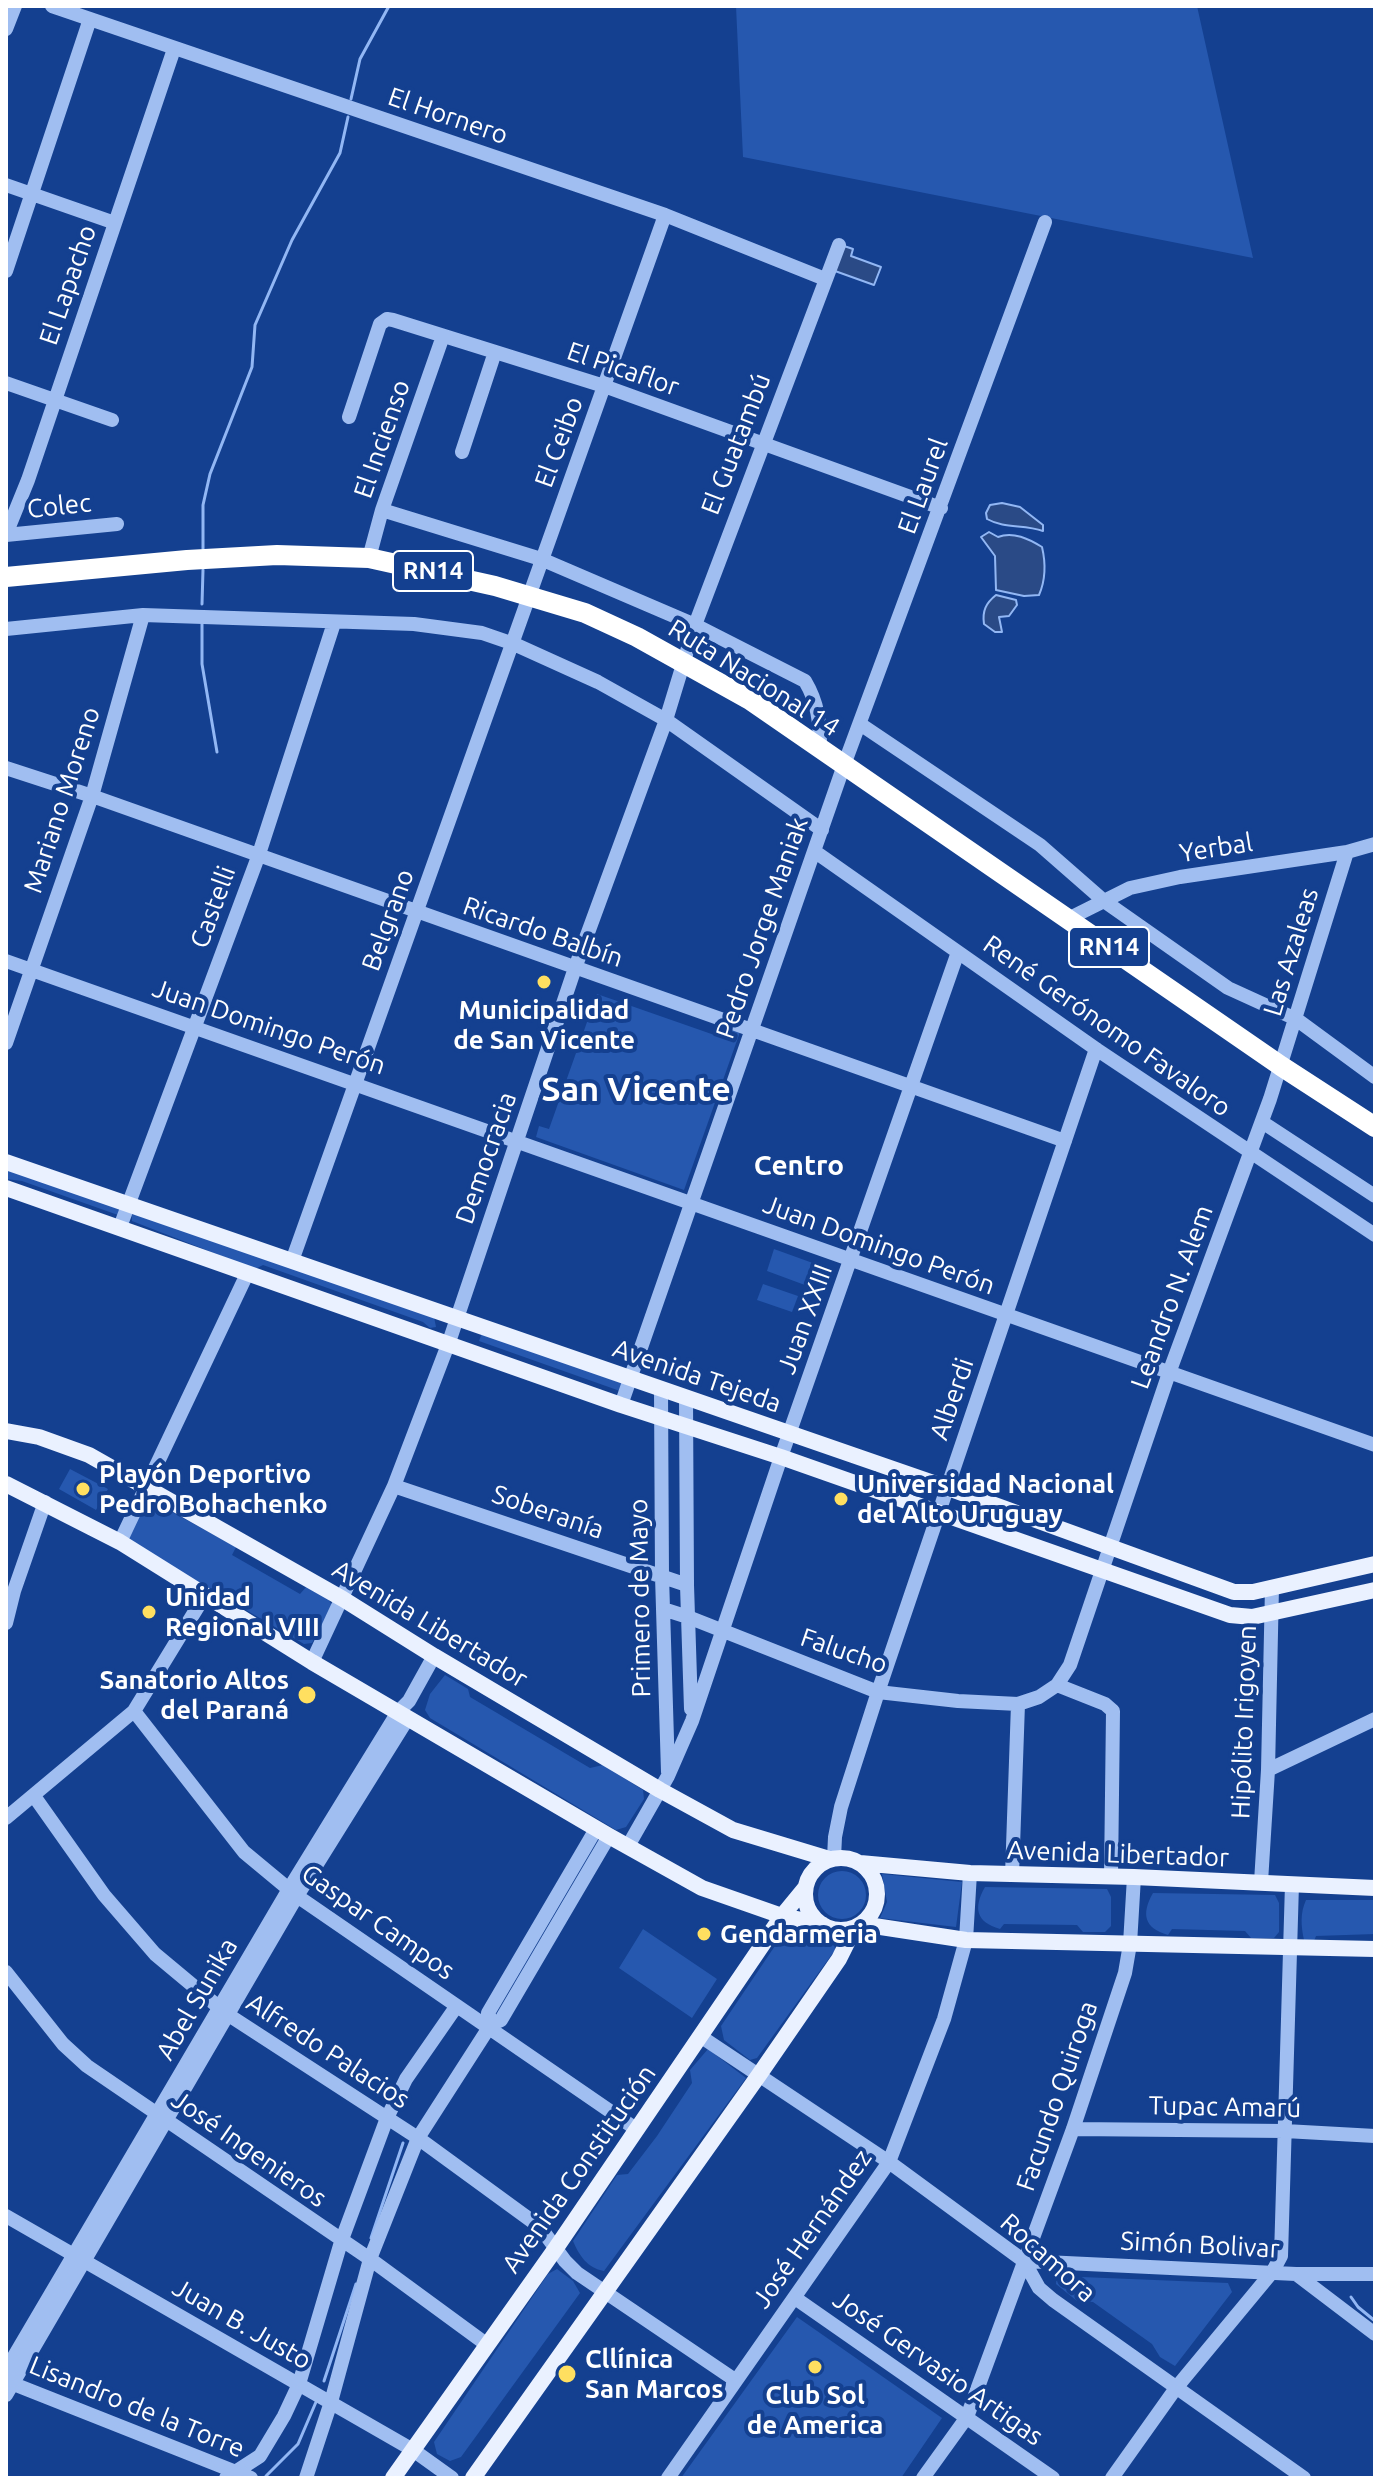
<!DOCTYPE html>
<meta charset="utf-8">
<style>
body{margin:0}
#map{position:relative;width:1381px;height:2484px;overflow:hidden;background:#144090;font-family:Ubuntu,sans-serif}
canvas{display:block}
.frame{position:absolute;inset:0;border:8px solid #fff;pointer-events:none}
</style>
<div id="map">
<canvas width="1381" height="2484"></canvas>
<div class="frame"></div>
</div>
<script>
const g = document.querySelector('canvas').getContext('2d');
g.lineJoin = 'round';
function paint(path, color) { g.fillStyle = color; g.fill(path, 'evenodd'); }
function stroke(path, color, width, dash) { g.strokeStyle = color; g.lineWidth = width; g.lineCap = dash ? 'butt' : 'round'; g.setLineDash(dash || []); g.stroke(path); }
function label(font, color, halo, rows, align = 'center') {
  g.font = font + ' Ubuntu,sans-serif'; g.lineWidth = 8; g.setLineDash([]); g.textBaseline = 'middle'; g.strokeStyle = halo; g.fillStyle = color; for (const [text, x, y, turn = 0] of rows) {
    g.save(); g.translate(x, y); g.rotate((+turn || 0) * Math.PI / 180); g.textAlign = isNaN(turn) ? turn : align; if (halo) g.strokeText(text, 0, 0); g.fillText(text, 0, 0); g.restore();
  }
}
paint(new Path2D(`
 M736 6H1197L1253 258 743 157Z
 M597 994 723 1038 728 1027 740 1032 684 1190 536 1137 539 1126 549 1129Z
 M6 1167 120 1206 118 1215 22 1181 6 1179Z
 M137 1213 434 1317 436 1327 430 1328 423 1322 263 1265 255 1269 132 1221V1215Z
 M774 1249 821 1266 813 1288 767 1271Z
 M763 1284 798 1296 792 1312 757 1300Z
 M482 1333 622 1383 620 1391 479 1341Z
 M70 1469 108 1489 96 1510 59 1489Z
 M150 1500 236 1547 232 1555 300 1594 307 1586 328 1598 332 1606 312 1643 304 1644 130 1542 129 1536 145 1501Z
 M445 1675 468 1689 470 1697 590 1768 603 1765 643 1790 644 1799 626 1827 616 1830 430 1718 425 1710 430 1694Z
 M818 1895a24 24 0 1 1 48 0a24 24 0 1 1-48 0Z
 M882 1874 962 1882 956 1927 880 1918 887 1902Z
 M985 1887 1107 1889 1111 1897V1926L1105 1932H1083L1077 1925 1004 1924 1000 1929C976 1922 973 1908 985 1887Z
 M1153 1893 1275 1895 1279 1903V1932L1274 1938H1251L1245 1931 1172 1929 1168 1935C1144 1928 1141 1914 1153 1893Z
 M1306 1900H1375V1934L1316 1936 1314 1941 1304 1940C1301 1926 1300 1913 1306 1900Z
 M643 1929 717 1979 692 2018 619 1968Z
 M792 1930 834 1942 835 1950 757 2058 750 2060 724 2040 721 2026 785 1931Z
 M708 2049 746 2078 604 2271C587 2268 579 2255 573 2241L617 2175 628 2174 657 2136 692 2083 690 2070Z
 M557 2269 573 2281 580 2293 461 2457 450 2461 437 2454 434 2442 548 2274Z
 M1057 2276 1228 2283 1232 2292 1175 2366 1160 2357 1152 2344 1093 2302 1077 2301 1056 2284Z
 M797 2317 942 2418 901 2478H681Z`), '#2658af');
const water = new Path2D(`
 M844 246 853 249 851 256 881 267 874 285 835 271Z
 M1002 503 1020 507 1043 525V531C1024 524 1005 529 987 519L986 513 990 505Z
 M989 532 998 537C1013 531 1029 539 1042 547 1046 564 1046 579 1039 595L1024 596 996 590 995 556 981 537Z
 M996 595 1016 600 1017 605 1009 616 999 617 1002 632H995L984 624C982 611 986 603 996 595Z`);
paint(water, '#2a4a86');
stroke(water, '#92b7f4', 2);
stroke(new Path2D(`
 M351 99 360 59 389 6
 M203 549V505L210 474 252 367 255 325 292 240 340 153 348 117
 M202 604 203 570
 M202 622V664L217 752
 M371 2238 403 2143
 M1351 2297 1358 2307 1375 2321
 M324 2381 356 2284
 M266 2476 298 2444 316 2402`), '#92b7f4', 3);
stroke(new Path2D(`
 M52 6 665 215 825 279
 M6 29 15 6
 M6 185 115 223
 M6 271 90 19
 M6 383 112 420
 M349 417 380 324 387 319 393 320 604 386 941 508
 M462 452 495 352
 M382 510 541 559 695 625 805 681C818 703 820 722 820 747
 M6 534 28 480 174 49
 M6 535 117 524
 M369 558 382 510 443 336
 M6 629 143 615 414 624 482 633 514 644 598 682 666 720 822 830
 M860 724 1040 845 1104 901 1228 988 1296 1019 1375 1077
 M6 768 92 796 1065 1141
 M814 851 1096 1049 1375 1235
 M1070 918 1130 888 1180 877 1347 852 1375 844
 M6 961 1375 1445
 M6 1043 92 796 143 615
 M1262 1122 1375 1196
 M120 1227 258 857 334 623
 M292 1261 665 215
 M661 1389 662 1576 668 1772
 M686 1398 687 1585 691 1709
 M621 1405 844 765 1045 222
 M394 1486 687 1585
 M120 1542 247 1274
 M663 1609 688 1617 878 1692 958 1701 1018 1704 1039 1697 1057 1685 1070 1665 1169 1373 1270 1099 1347 852
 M6 1623 14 1591 45 1502
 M312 1662 394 1486 449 1342 575 968 666 720 695 625 839 245
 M1057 1685 1105 1704 1113 1711 1111 1877
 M134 1711 244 1852 297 1896 636 2129
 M1268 1770 1375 1719
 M34 1796 104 1895 155 1954 227 2014 418 2138 540 2227 565 2261 577 2273 735 2380
 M6 1818 134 1711 205 1595
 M628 1846 668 1776 692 1721 781 1457 958 952
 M834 1858 835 1837 841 1807 878 1692 1096 1049
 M1012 1875 1018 1704
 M1261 1882 1268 1770 1272 1587
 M6 1972 63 2044 87 2066 370 2259 486 2344
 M492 2024 488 2013 596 1829
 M700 2036 889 2162 1024 2261 1039 2288 1053 2300 1304 2478
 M1073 2129 1285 2131 1375 2136
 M6 2216 413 2450 452 2478
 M1024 2261 1296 2274H1375
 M1296 2274 1375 2334
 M795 2298 1053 2478
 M6 2370 289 1889 398 1712 409 1701 434 1656
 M6 2381 251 2478
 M6 2395 297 1896 408 1718
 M226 2478 260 2456 284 2416 299 2384 341 2242 387 2118 406 2079 456 2007
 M306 2478 331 2402 370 2259 418 2138 488 2029 492 2024 501 2020 609 1836
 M668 2478 889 2162 944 2019 966 1940 970 1873
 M923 2478 967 2417 1073 2129 1125 1973 1130 1944 1134 1877
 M1112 2478 1176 2388 1273 2271 1281 2256 1292 1884`), '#a0bef1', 14);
stroke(new Path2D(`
 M6 1162 948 1488 1234 1592H1253L1375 1564
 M6 1188 621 1405 781 1457 1230 1615 1252 1617 1375 1590
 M6 1431 39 1437 89 1455 343 1599 434 1656 660 1790 733 1830 829 1859
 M6 1484 120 1542 312 1662 609 1836 702 1888 782 1916 822 1924
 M805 1894a36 36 0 1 1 72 0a36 36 0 1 1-72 0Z
 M860 1863 970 1873 1134 1877 1375 1888
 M861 1924 966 1940 1375 1949
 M393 2478 556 2248 782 1916 805 1888
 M473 2478 759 2075 839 1959 855 1927`), '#eaf1ff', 16);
stroke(new Path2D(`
 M6 577 187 560 277 555 369 558 495 586 585 613 637 637 750 700 1281 1066 1375 1127`), '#fff', 20);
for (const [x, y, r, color] of [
 [544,982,8,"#ffdf60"],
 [83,1489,8,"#ffdf60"],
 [841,1499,8,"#ffdf60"],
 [149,1612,8,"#ffdf60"],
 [307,1695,10,"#ffdf60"],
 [704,1934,8,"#ffdf60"],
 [815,2367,8,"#ffdf60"],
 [567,2374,10,"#ffdf60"]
]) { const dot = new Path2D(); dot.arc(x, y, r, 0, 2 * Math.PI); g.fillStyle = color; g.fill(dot); stroke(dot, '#144090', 3); }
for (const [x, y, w] of [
 [433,571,80],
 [1109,947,80]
]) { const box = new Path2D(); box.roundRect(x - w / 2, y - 20, w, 40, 6); g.fillStyle = '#144090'; g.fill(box); stroke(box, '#fff', 2); }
label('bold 24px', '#fff', null, [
 ["RN14",433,571],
 ["RN14",1109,947]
]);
label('26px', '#fff', '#144090', [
 ["El Hornero",448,116,19],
 ["El Lapacho",68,285,-71],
 ["El Picaflor",623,369,19],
 ["El Incienso",382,439,-71],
 ["El Ceibo",559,442,-70],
 ["El Guatambú",736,444,-69],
 ["El Laurel",923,486,-70],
 ["Colec",59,506,-6],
 ["Ruta Nacional 14",754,678,32],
 ["Mariano Moreno",62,800,-72],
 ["Yerbal",1216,848,-9],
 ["Castelli",213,907,-70],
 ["Belgrano",388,920,-70],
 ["Pedro Jorge Maniak",762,928,-71],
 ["Ricardo Balbín",543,932,19],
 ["Las Azaleas",1291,952,-73],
 ["René Gerónomo Favaloro",1107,1026,35],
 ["Juan Domingo Perón",269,1027,19],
 ["Democracia",486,1158,-71],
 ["Juan Domingo Perón",879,1245,20],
 ["Leandro N. Alem",1172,1297,-70],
 ["Juan XXIII",805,1319,-70],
 ["Avenida Tejeda",697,1376,19],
 ["Alberdi",952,1399,-71],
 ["Soberanía",548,1512,19],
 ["Primero de Mayo",640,1598,-91],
 ["Avenida Libertador",430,1624,31],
 ["Falucho",844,1651,19],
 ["Hipólito Irigoyen",1244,1722,-88],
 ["Avenida Libertador",1118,1854,2],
 ["Gaspar Campos",378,1922,35],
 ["Abel Sunika",197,1999,-60],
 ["Alfredo Palacios",328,2051,33],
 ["Facundo Quiroga",1057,2096,-71],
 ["Tupac Amarú",1225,2107,1],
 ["José Ingenieros",249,2149,35],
 ["Avenida Constitución",579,2169,-55],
 ["José Hernández",812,2229,-55],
 ["Simón Bolivar",1200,2245,3],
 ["Rocamora",1048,2258,42],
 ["Juan B. Justo",242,2324,30],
 ["José Gervasio Artigas",938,2368,35],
 ["Lisandro de la Torre",137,2407,22]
]);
label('bold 26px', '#fff', '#144090', [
 ["Municipalidad",544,1010,"center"],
 ["de San Vicente",544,1040,"center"],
 ["Playón Deportivo",99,1474],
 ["Pedro Bohachenko",99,1504],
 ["Universidad Nacional",857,1484],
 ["del Alto Uruguay",857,1514],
 ["Unidad",165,1597],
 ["Regional VIII",165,1627],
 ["Sanatorio Altos",289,1680,"right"],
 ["del Paraná",289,1710,"right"],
 ["Gendarmeria",720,1934],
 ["Cllínica",585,2359],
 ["San Marcos",585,2389],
 ["Club Sol",815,2395,"center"],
 ["de America",815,2425,"center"]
], 'left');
label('bold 28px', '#fff', '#144090', [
 ["Centro",799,1166]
]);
label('bold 34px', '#fff', '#144090', [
 ["San Vicente",636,1090]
]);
</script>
